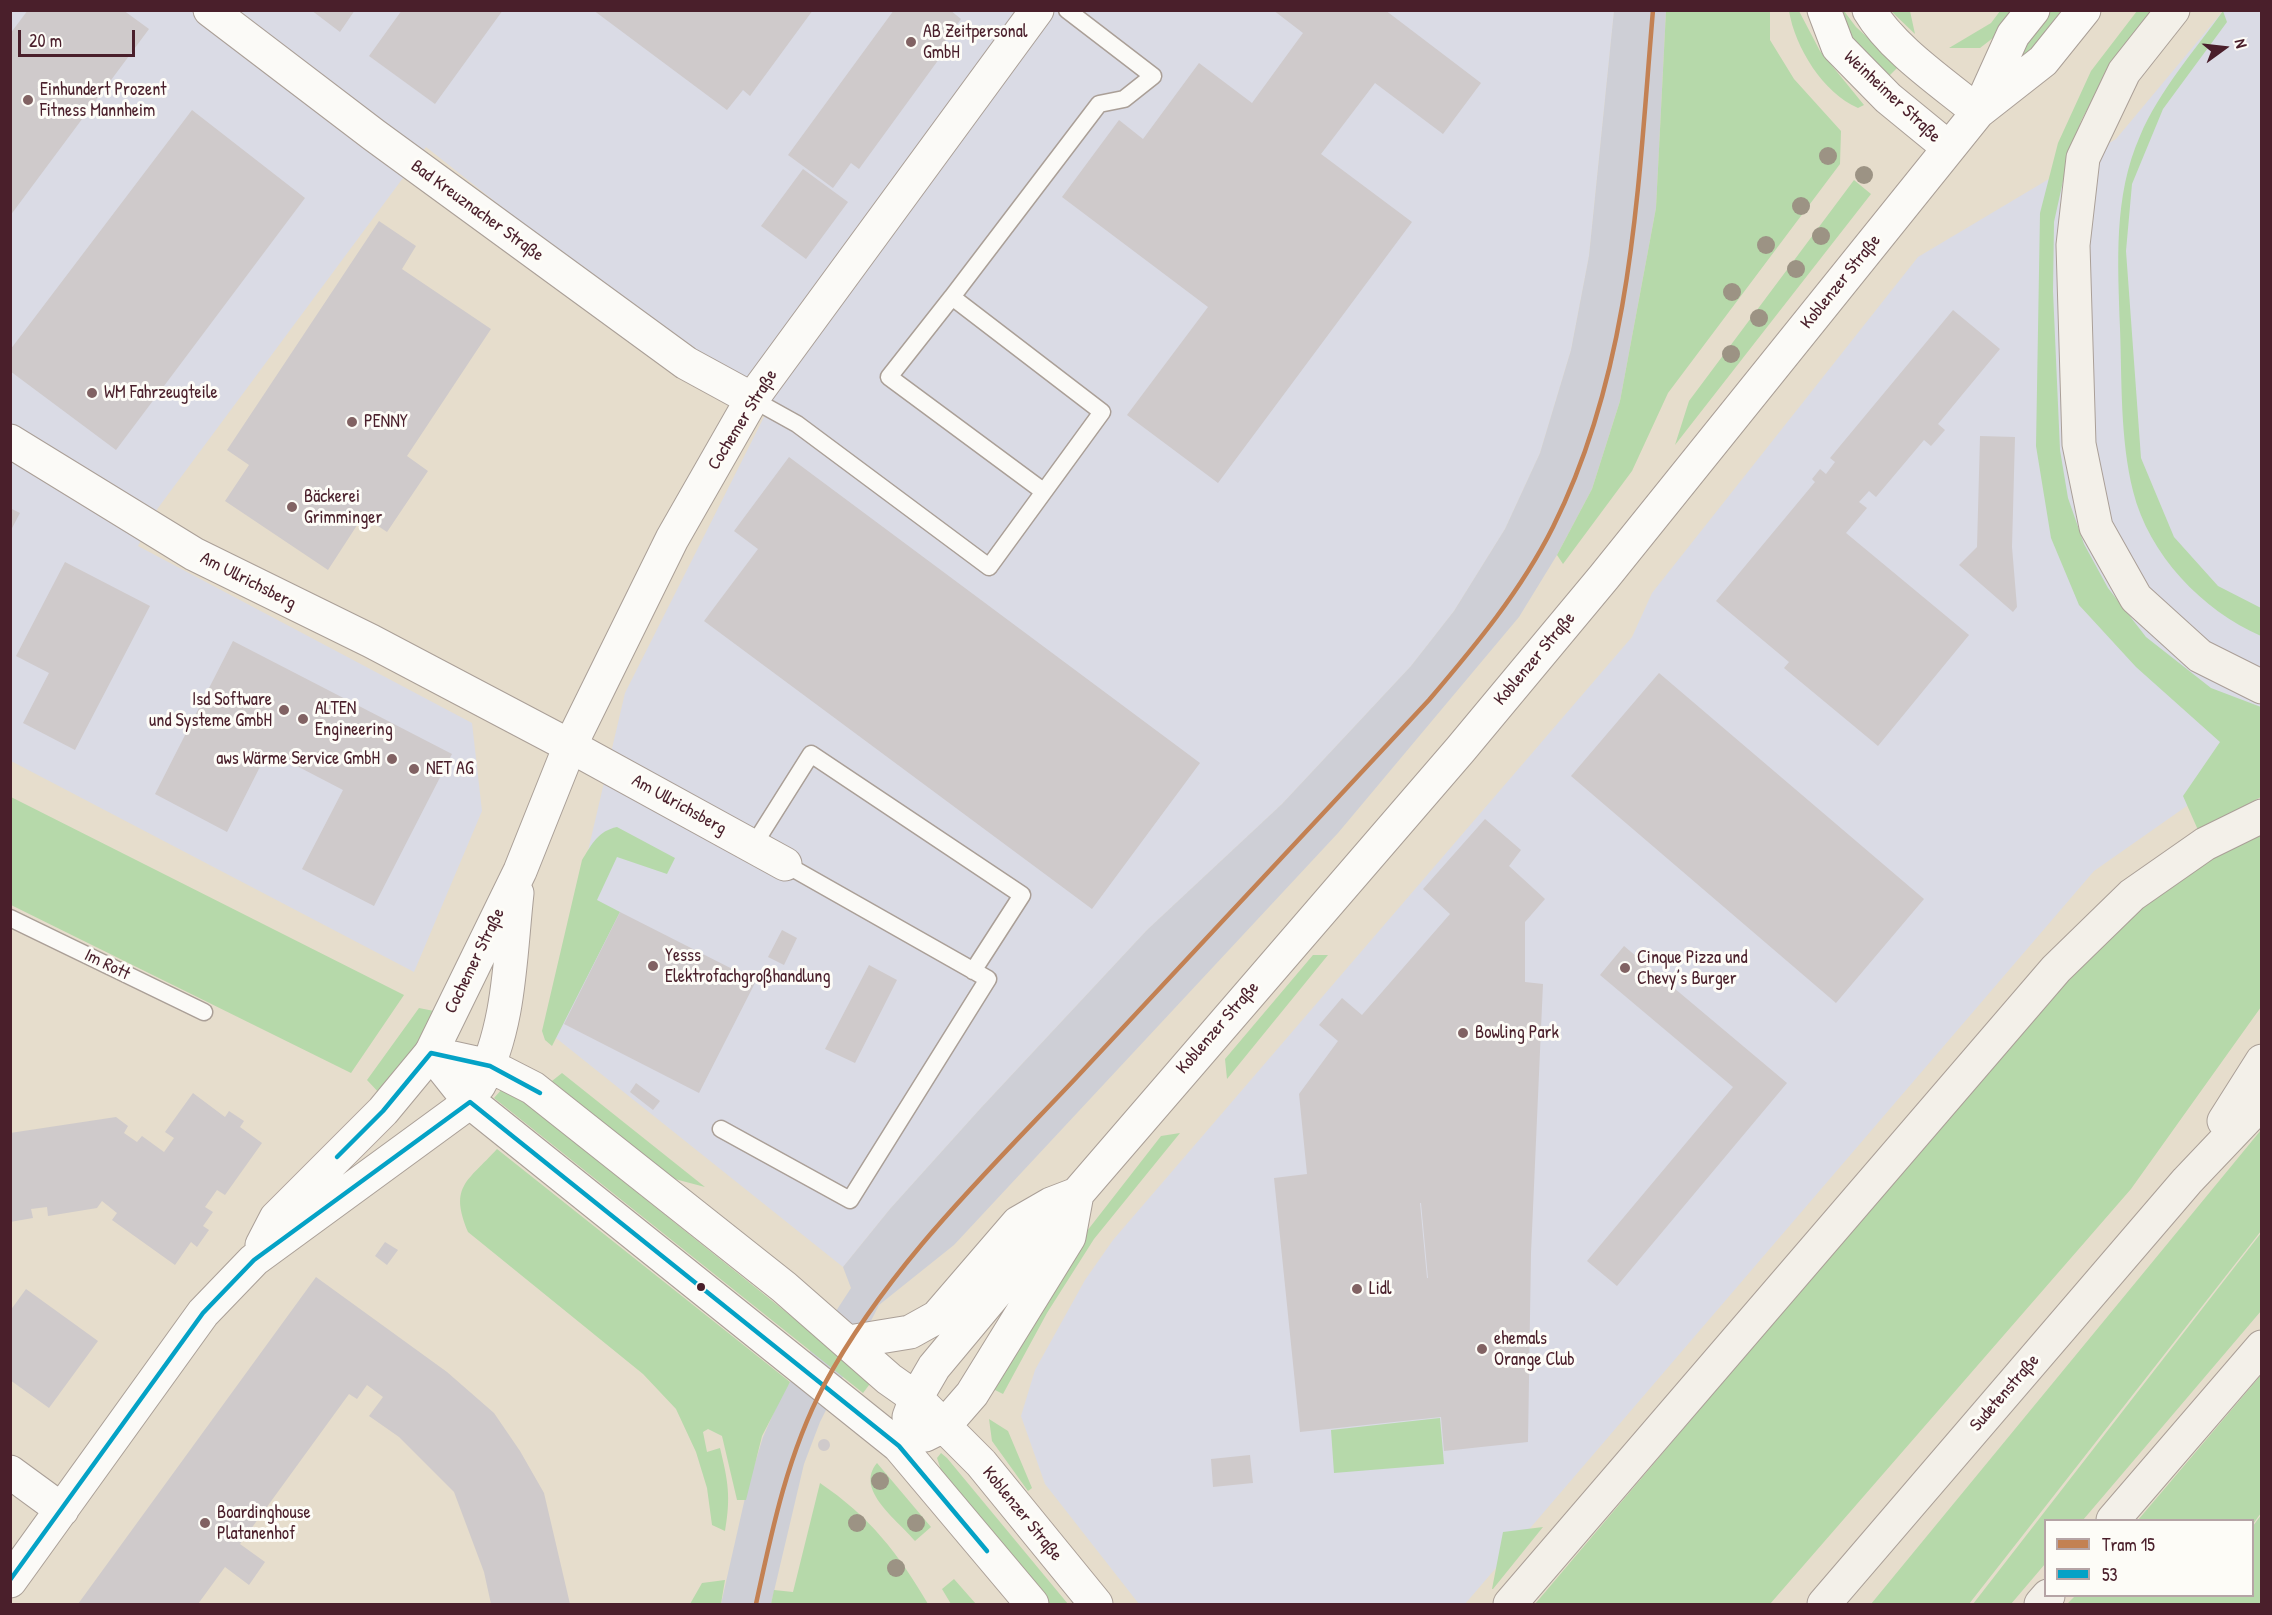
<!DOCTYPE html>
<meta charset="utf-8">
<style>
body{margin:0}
#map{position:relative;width:2272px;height:1615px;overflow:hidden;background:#e6ddcc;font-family:"Patrick Hand",sans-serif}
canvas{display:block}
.frame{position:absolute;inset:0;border:12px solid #4a1f2b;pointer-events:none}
.legend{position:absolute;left:2044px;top:1519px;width:210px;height:78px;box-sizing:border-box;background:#fdfcf7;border:2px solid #b5a4a5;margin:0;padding:8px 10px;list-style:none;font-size:18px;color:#4a1f2b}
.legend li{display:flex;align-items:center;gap:12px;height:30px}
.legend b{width:30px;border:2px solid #b5a4a5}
.north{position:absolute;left:2194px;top:18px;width:60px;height:60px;-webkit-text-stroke:4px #fdfcf7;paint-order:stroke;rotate:75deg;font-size:16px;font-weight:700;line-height:24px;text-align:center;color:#4a1f2b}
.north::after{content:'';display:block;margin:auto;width:21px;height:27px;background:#4a1f2b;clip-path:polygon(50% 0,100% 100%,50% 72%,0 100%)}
.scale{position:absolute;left:18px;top:30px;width:117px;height:27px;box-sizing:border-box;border:3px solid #4a1f2b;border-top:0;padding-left:8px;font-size:18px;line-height:21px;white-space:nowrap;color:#4a1f2b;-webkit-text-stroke:4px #fdfcf7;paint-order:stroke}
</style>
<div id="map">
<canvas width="2272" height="1615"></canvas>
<div class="frame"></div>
<ul class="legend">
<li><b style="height:8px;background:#c38153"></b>Tram 15</li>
<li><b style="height:8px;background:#04a2c6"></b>53</li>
</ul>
<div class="north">N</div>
<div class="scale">20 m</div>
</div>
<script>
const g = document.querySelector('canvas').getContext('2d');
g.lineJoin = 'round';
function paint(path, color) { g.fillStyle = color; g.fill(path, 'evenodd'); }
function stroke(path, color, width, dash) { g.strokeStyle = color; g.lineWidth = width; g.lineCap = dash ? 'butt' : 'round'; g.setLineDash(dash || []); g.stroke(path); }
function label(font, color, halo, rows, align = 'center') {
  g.font = font + ' "Patrick Hand",sans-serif'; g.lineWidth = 6; g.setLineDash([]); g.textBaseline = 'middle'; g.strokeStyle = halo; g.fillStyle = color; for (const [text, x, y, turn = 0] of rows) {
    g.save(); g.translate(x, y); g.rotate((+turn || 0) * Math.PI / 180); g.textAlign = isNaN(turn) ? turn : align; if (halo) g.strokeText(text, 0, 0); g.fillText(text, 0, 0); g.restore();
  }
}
paint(new Path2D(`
 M10 11H1614L1589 256 1571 350 1540 453 1505 529 1454 611 1411 666 1282 804 1147 930 980 1109 890 1209 843 1267 546 1030 625 693 765 415 426 147 158 508 138 546 472 723 482 811 414 972 11 761Z
 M2223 11H2261V754L2094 871 1465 1604H1139L1045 1484 1021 1416 1035 1370 1085 1280 1113 1240 1632 637 1652 593 1918 257 2116 139Z`), '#dadbe5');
paint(new Path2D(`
 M1614 11H1666L1656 208 1620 401 1592 489 1557 555 1519 617 1338 833 954 1245 879 1305 820 1422 804 1464 771 1604H721L747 1489 763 1437 781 1396 851 1288 843 1267 890 1209 980 1109 1147 930 1282 804 1411 666 1454 611 1505 529 1540 453 1571 350 1589 256Z`), '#cecfd6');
paint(new Path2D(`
 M1666 11H1770V40L1794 79 1841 131 1840 164 1668 393 1632 471 1563 564 1557 555 1592 489 1620 401 1656 208Z
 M1789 11H1799L1820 51 1864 105 1858 108C1823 93 1795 47 1789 11Z
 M1832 11H1844L1856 27 1899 66 1887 78 1853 45Z
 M1891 11H1910L1915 34Z
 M2000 11H2020L2011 24 1980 48H1949L1991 23Z
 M2051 11H2066L2023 64 1993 82Z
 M2137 11H2153L2107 72 2081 121 2067 163 2054 222 2053 291 2060 450 2068 498 2084 544 2108 588 2146 637 2211 688 2261 707V797L2198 830 2183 796 2220 742 2136 667 2079 605 2051 538 2036 446 2040 213 2058 143 2091 71Z
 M2223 11 2227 22 2163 109 2132 184 2126 251 2141 458 2174 537 2218 586 2261 608V636C2202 610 2149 555 2133 491 2120 438 2122 382 2120 328 2118 263 2113 197 2140 136 2159 91 2195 50 2223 11Z
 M1854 180 1871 194 1675 445 1689 401Z
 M11 797 404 995 351 1073 11 905Z
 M617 827 675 858 667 874 617 857 597 900 620 912 552 1046 545 1040 542 1031 582 860C592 844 598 831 617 827Z
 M2261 833V1007L2131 1189 1770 1604H1535L2047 999 2146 904 2211 859Z
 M1313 955H1328L1227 1079 1225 1059Z
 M419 1008 434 1011 415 1046 381 1095 367 1080Z
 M562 1073 705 1187 671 1178 552 1081Z
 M502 1089 513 1093 872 1381 863 1393 494 1098Z
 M2261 1130V1231L1969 1604H1871Z
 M1180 1133 1094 1239 1047 1313 1003 1394 991 1388 1087 1231 1161 1136Z
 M497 1149 790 1382 762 1436 746 1500H737L722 1436 708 1429 703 1432 707 1452 720 1448C728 1481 731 1497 725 1531L712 1525 707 1488 696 1452 676 1409 643 1374 468 1232C449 1186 467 1182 497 1149Z
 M2261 1233V1311L2083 1520H2046L2045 1564 2011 1604H1973Z
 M2261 1375V1513L2253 1524 2252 1520H2138Z
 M1440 1418 1444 1464 1334 1473 1331 1430Z
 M989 1419 1008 1431 1032 1488 1028 1491 992 1441Z
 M941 1453 947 1458 1068 1604H1048L944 1479 937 1458Z
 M877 1463 931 1527 915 1541C898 1520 854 1490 877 1463Z
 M820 1483C870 1517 898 1553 928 1604H771L774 1590 793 1592Z
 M2261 1515V1604H2067L2075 1596H2252L2253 1526Z
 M1543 1527 1493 1589H1492L1503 1532Z
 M954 1579 976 1604H951L942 1589Z
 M725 1580 721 1604H690L702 1583Z`), '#b6d9aa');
paint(new Path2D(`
 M28 10H123L149 29 10 216V34Z
 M311 10H355L340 32Z
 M402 10H503L435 104 369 56Z
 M593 10H813L750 96 743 90 727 110Z
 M894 10H950L961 19 943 44 947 48 859 169 851 163 833 188 788 155Z
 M1273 10H1385L1481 83 1443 134 1375 83 1321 154 1412 222 1218 483 1127 415 1208 307 1062 197 1119 120 1143 139 1199 63 1252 103 1303 33Z
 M192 110 305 198 116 450 10 371V350Z
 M803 169 848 202 806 259 761 226Z
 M379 221 416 246 402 269 491 329 407 456 428 471 387 532 363 516 328 570 225 501 249 465 227 450Z
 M1953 310 2000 349 1938 424 1945 430 1931 446 1924 440 1876 497 1869 491 1859 502 1867 508 1846 533 1969 635 1878 746 1784 668 1789 662 1716 601 1815 482 1812 479 1820 469 1826 474 1835 462 1830 458Z
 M1980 436 2015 437 2012 547 2017 607 2013 612 1959 565 1977 547Z
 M789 457 1200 763 1092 909 704 621 758 549 734 531Z
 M10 508 20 513 10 532Z
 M65 562 150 606 75 750 23 723 49 673 16 656Z
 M233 641 452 754 374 906 302 869 343 790 268 751 227 832 155 794Z
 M1659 673 1924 899 1836 1003 1571 776Z
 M1485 819 1521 850 1509 866 1545 899 1525 922V982L1543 984 1531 1253 1528 1442 1444 1451 1441 1417 1300 1432 1274 1178 1307 1174 1299 1094 1338 1041 1319 1025 1342 998 1362 1015 1450 914 1423 889ZM1420 1203H1421L1428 1278H1427Z
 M620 912 756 981 699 1093 564 1024Z
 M782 930 797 938 784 965 768 957Z
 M1624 946 1787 1083 1617 1286 1587 1261 1733 1087 1600 975Z
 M869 965 897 980 855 1063 825 1049Z
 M636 1083 660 1101 653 1110 630 1092Z
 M193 1093 225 1117 229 1111 244 1121 240 1127 262 1143 225 1195 217 1190 205 1207 213 1212 203 1226 209 1230 197 1247 191 1242 175 1265 112 1220 117 1213 102 1201 97 1208 48 1216 47 1207 31 1209 33 1218 10 1222V1133L116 1117 128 1126 124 1133 137 1142 142 1136 164 1152 174 1138 165 1132Z
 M385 1242 398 1250 387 1265 375 1256Z
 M316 1277 447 1372 494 1413 520 1451 544 1493 570 1604H491L484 1572 454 1492 399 1437 369 1416 383 1397 367 1385 357 1399 349 1394 240 1544 265 1562 249 1585 225 1567 198 1604H78Z
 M26 1289 98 1341 49 1408 10 1380V1311Z
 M818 1445a6 6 0 1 1 12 0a6 6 0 1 1-12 0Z
 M1250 1455 1253 1483 1213 1487 1211 1459Z`), '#cfcacb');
const service = new Path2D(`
 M952 297 889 377 1043 491
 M752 399 797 424 989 567 1102 412 952 297 1099 104 1124 99 1153 76 1067 10
 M753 846 811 754 1022 895 973 971
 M10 918 204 1012
 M721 1129 850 1200 988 979 785 864`);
const minor = new Path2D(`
 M210 10 374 135 686 363 752 399
 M10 441 194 554 371 641 570 746 785 864
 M262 1245 276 1218 383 1111 431 1053
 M10 1472 62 1510
 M10 1581 203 1313 254 1260 470 1102`);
const tertiary = new Path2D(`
 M1824 10 1838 47 1888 98 1949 148
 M1869 10C1892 49 1943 83 1978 112
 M1980 108 2013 35 2033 10
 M431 1053 520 871 570 746 672 539 752 399 1037 10
 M431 1053 490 1066 533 1088 784 1287 889 1379 916 1398 981 1463 1096 1604
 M431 1053 470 1102 899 1446 1032 1604
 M479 1085C510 1029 510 956 517 893
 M849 1342 910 1332 937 1317 1018 1223 1051 1204 1077 1194 1460 750 1604 577 1978 112 2043 61 2084 10
 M909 1417 916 1398 934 1367 1039 1241 1051 1204
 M925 1435 945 1425 972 1394 1069 1237 1077 1194`);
const secondary = new Path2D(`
 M2173 10 2124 72 2083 158 2073 245 2079 444 2096 527 2136 598 2200 656 2262 687
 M2224 1121 2262 1061
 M2113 1520 2262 1347
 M1510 1604 2056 969 2132 895 2205 844 2262 816
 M1824 1604 2187 1181 2262 1102
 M2041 1604 2048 1596`);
stroke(service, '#aa9f97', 19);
stroke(minor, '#aa9f97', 35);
stroke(tertiary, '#aa9f97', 35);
stroke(secondary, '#aa9f97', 35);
stroke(service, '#fbfaf7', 16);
stroke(minor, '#fbfaf7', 33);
stroke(tertiary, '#fbfaf7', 33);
stroke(secondary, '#f3f0e9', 33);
stroke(new Path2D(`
 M337 1157 383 1111 431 1053 490 1066 540 1093
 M10 1580 203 1313 254 1260 470 1102 899 1446 987 1551`), '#04a2c6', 4.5);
stroke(new Path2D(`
 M756 1604C772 1529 788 1453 824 1385 887 1268 985 1174 1075 1079 1194 953 1311 826 1429 700 1475 646 1521 591 1553 527 1633 367 1638 185 1653 10`), '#c38153', 4.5);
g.fillStyle = '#9c9384';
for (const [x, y] of [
 [1828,156],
 [1864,175],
 [1801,206],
 [1821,236],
 [1766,245],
 [1796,269],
 [1732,292],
 [1759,318],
 [1731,354],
 [880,1481],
 [857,1523],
 [916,1523],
 [896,1568]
]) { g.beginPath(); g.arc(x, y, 9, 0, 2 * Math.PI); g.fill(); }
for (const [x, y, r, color] of [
 [911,42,6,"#816263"],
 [28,100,6,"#816263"],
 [92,393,6,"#816263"],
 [352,422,6,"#816263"],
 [292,507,6,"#816263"],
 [284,710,6,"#816263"],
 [303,719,6,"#816263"],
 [392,759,6,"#816263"],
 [414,769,6,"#816263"],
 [653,966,6,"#816263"],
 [1625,968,6,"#816263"],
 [1463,1033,6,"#816263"],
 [701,1287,5,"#4a1f2b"],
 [1357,1289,6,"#816263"],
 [1482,1349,6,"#816263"],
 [205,1523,6,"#816263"]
]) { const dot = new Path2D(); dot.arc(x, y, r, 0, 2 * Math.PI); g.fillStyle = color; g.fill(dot); stroke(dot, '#fdfcf7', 2); }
label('18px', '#4a1f2b', '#fdfcf7', [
 ["AB Zeitpersonal",923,32],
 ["GmbH",923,53],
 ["Einhundert Prozent",40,90],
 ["Fitness Mannheim",40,111],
 ["WM Fahrzeugteile",104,393],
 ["PENNY",364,422],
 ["Bäckerei",304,497],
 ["Grimminger",304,518],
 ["Isd Software",272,700,"right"],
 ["und Systeme GmbH",272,721,"right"],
 ["ALTEN",315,709],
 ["Engineering",315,730],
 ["aws Wärme Service GmbH",380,759,"right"],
 ["NET AG",426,769],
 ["Yesss",665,956],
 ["Elektrofachgroßhandlung",665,977],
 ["Cinque Pizza und",1637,958],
 ["Chevy’s Burger",1637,979],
 ["Bowling Park",1475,1033],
 ["Lidl",1369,1289],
 ["ehemals",1494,1339],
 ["Orange Club",1494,1360],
 ["Boardinghouse",217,1513],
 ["Platanenhof",217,1534]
], 'left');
label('18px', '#4a1f2b', '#fdfcf7', [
 ["Weinheimer Straße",1892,97,43],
 ["Bad Kreuznacher Straße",477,211,36],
 ["Koblenzer Straße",1841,282,-51],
 ["Cochemer Straße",743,420,-58],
 ["Am Ullrichsberg",248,581,27],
 ["Koblenzer Straße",1535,659,-50],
 ["Am Ullrichsberg",679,805,29],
 ["Cochemer Straße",475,961,-64],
 ["Im Rott",107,965,26],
 ["Koblenzer Straße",1218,1028,-49],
 ["Sudetenstraße",2005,1393,-49],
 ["Koblenzer Straße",1022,1514,51]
]);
</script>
